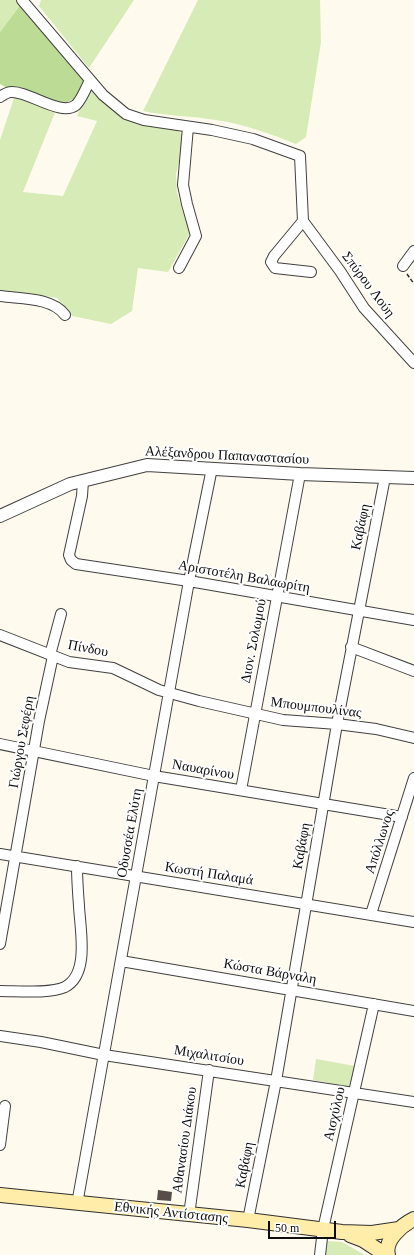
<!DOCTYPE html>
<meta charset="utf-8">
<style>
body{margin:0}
#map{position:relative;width:414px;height:1255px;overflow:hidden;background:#fffaee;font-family:"Times New Roman",serif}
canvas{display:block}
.scale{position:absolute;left:268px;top:1221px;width:68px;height:18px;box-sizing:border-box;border:2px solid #0d0d0d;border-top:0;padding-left:5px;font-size:12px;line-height:14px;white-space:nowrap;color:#0d0d0d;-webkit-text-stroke:3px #fff;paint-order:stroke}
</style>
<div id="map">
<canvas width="414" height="1255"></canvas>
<div class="scale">50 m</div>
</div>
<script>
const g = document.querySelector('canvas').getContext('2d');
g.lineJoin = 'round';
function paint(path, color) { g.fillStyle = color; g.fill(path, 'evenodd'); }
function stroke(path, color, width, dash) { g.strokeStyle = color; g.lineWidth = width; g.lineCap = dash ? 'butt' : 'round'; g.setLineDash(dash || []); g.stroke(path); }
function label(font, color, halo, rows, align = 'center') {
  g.font = font + ' "Times New Roman",serif'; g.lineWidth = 4; g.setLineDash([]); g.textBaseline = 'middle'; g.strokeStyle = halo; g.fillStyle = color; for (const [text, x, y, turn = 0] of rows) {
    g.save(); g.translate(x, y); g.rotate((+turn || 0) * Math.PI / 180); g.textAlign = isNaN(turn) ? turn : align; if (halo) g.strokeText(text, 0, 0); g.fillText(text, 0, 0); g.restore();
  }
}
paint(new Path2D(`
 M0 0H18L21 4 0 32Z
 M41 0H134L89 68 39 6Z
 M198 0H320L321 42 306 137 296 144C270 134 244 124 216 120 192 116 167 116 143 111Z
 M90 86 114 111 133 122 178 130 182 135 180 159 176 174 177 193 190 233 168 272 138 268 132 311 111 324 72 316 57 298 29 293 28 297 0 293V140L16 92 56 110 23 192 63 196 97 121 77 116Z
 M316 1059 355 1066 352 1087 313 1080Z
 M326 1241 342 1242 365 1255H324Z`), '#d7ebb6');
paint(new Path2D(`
 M21 4 86 80 74 99 63 104 17 87 9 89 0 84V32Z`), '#bcdc95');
paint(new Path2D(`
 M158 1190 172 1192 171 1201 157 1200Z`), '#574d49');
const minor = new Path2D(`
 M22 0 103 95 126 114 144 120 212 130 253 139 300 156 303 221 274 256 271 262 275 268 311 272
 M0 97C3 95 7 92 11 92 29 91 61 117 76 105 82 99 86 88 90 80
 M303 221 340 271 364 308 414 363
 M403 266 414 251
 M179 268 196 236 187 204 183 185 188 127
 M0 296C20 299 52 297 65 315
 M83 481 82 496 69 555 71 560 76 564 189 581 414 620
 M0 635 69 662 113 668 159 690 199 701 283 720 337 724 376 729 414 738
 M351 647 414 671
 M50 655 61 614
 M0 744 154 776 402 817
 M241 790 300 474
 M0 854 414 922
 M371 914 414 778
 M0 944 39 721 53 656
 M121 961 414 1011
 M0 991C17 991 50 994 65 987 90 974 80 929 79 906 78 893 77 879 77 866
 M0 1036 41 1042 104 1055 414 1102
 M0 1145 5 1106
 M77 1204 189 581 212 468
 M189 1215 209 1070
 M248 1220 276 1081 337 724 385 477
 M320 1255 323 1229 374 1004`);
const tertiary = new Path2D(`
 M0 516 70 484 147 465 300 474 414 478`);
const secondary = new Path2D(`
 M0 1195 248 1220 342 1232 372 1233 399 1229
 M350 1235 363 1240 386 1255
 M388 1255C384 1240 402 1225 414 1219`);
stroke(minor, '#404040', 12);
stroke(tertiary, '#404040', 14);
stroke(secondary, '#2f2f2f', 16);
stroke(new Path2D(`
 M407 274 414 284`), '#2f2f2f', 1.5, [4, 2]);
stroke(minor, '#fff', 10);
stroke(tertiary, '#fff', 12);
stroke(secondary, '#ffeda9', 14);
label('14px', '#0d0d0d', '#fff', [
 ["Σπύρου Λούη",368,285,53],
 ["Αλέξανδρου Παπαναστασίου",227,456,3],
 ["Καβάφη",361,527,-78],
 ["Αριστοτέλη Βαλαωρίτη",244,577,10],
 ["Διον. Σολωμού",254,641,-79],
 ["Πίνδου",88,649,11],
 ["Μπουμπουλίνας",316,708,7],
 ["Γιώργου Σεφέρη",22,742,-80],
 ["Ναυαρίνου",203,770,10],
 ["Οδυσσέα Ελύτη",130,833,-80],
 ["Απόλλωνος",380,842,-72],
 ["Καβάφη",302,846,-80],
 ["Κωστή Παλαμά",209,874,9],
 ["Κώστα Βάρναλη",270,972,10],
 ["Μιχαλιτσίου",209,1056,9],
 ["Αισχύλου",335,1114,-77],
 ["Αθανασίου Διάκου",185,1140,-82],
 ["Καβάφη",245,1165,-79],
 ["Εθνικής Αντίστασης",171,1213,6]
]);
</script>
